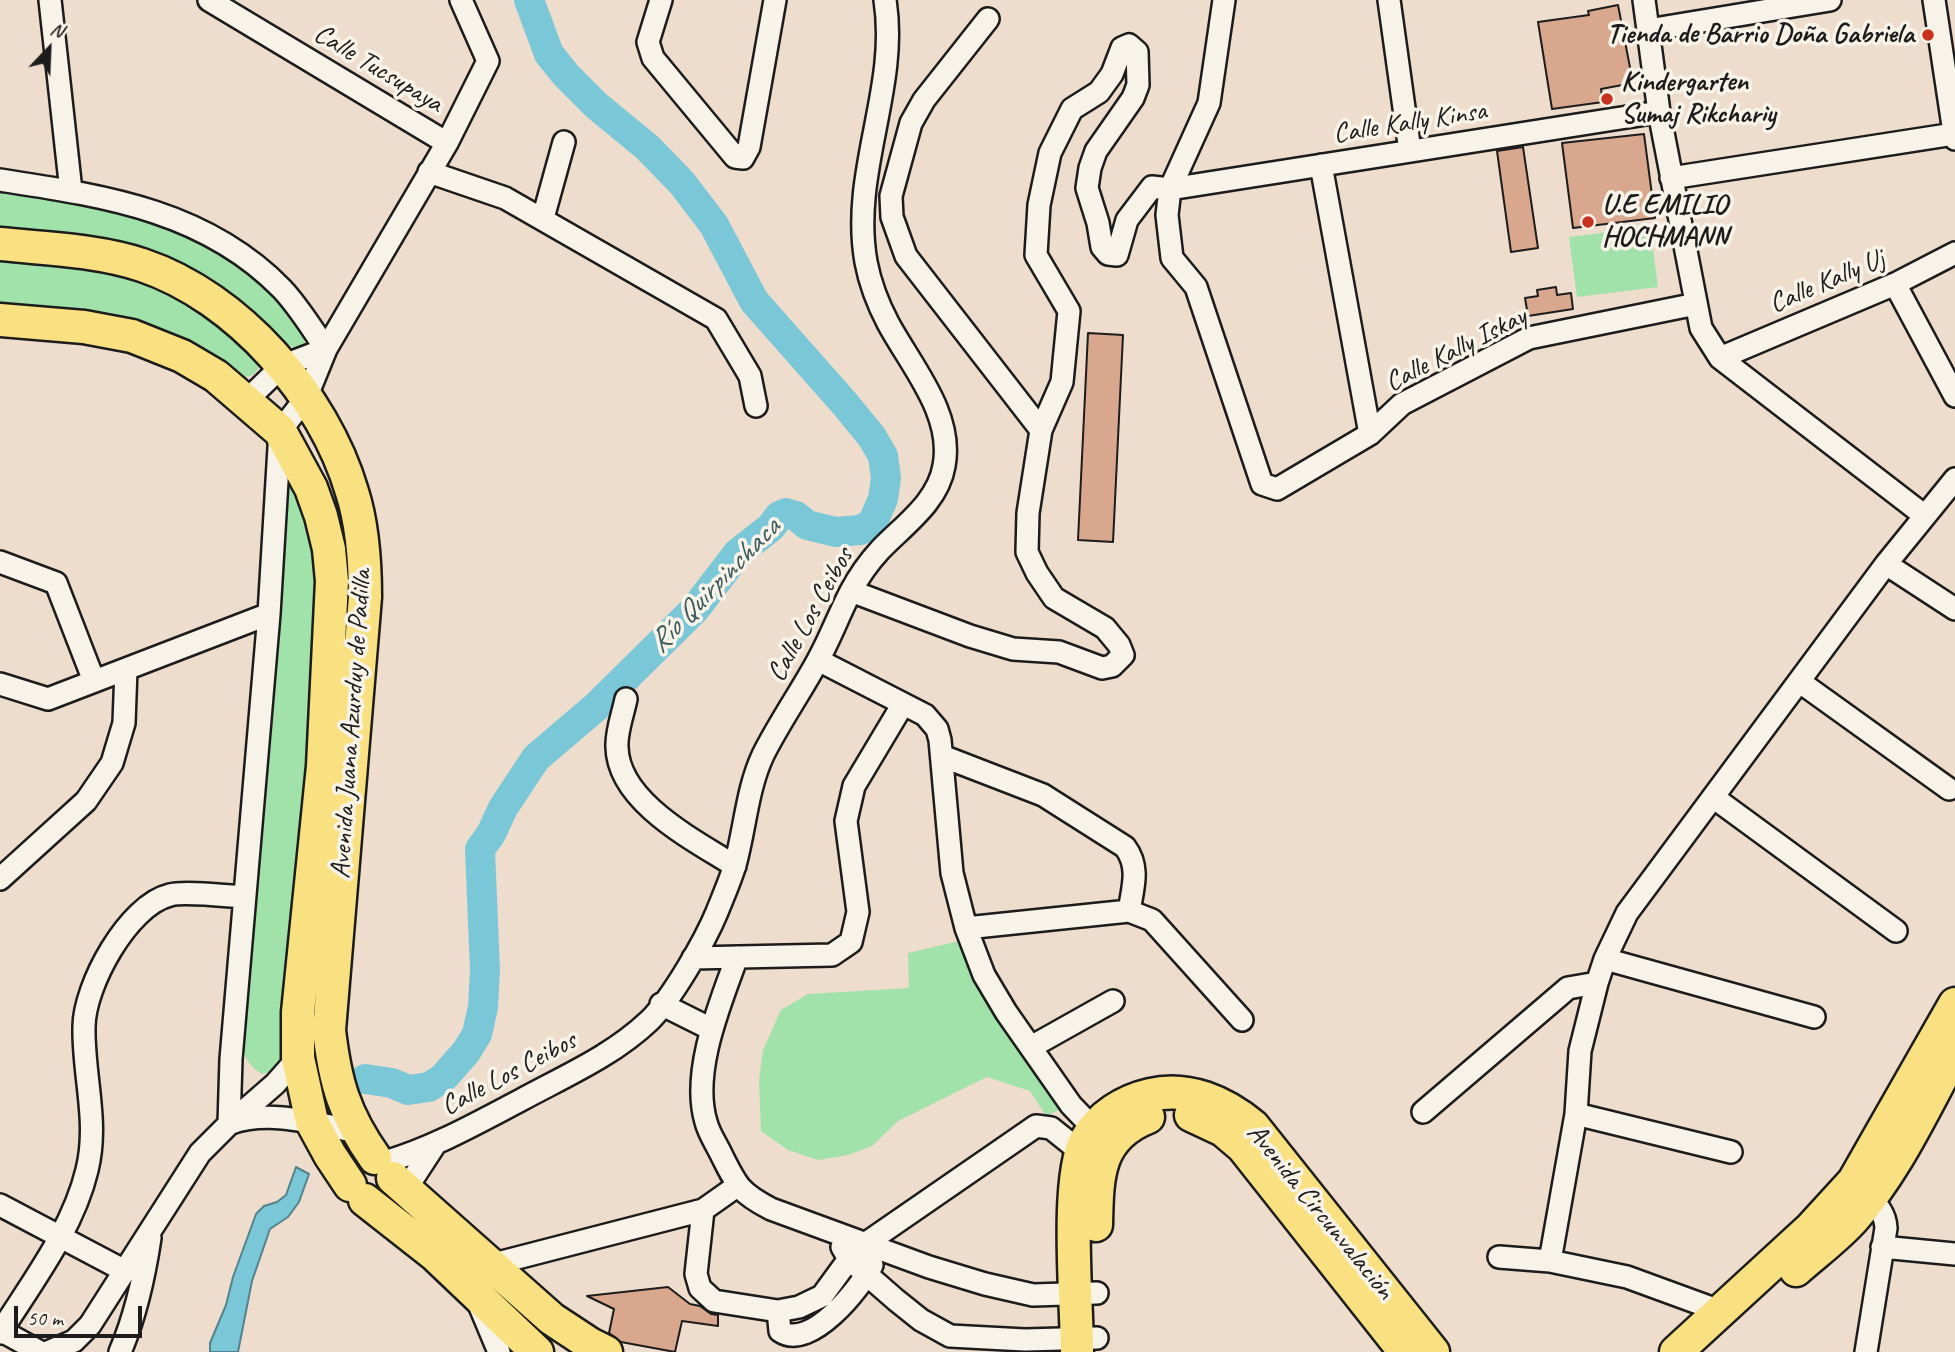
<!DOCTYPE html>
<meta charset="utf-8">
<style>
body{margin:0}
#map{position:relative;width:1955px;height:1352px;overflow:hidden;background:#eedccd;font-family:Caveat,sans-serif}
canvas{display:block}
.north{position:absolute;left:14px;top:14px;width:70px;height:70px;-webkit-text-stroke:5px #f7f3e8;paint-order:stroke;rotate:23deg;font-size:19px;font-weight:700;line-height:28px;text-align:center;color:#1c1c1c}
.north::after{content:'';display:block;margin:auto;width:24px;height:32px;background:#1c1c1c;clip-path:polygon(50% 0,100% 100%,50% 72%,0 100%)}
.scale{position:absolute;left:14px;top:1306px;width:128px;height:32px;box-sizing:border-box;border:4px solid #1c1c1c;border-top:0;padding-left:9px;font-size:21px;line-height:24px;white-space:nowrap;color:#1c1c1c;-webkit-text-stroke:5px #f7f3e8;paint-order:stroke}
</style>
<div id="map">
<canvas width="1955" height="1352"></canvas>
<div class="north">N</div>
<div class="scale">50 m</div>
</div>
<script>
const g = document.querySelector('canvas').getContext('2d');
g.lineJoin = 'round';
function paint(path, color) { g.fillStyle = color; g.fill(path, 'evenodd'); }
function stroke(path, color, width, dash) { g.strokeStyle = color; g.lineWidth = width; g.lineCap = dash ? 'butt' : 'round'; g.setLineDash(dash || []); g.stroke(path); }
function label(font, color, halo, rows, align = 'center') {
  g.font = font + ' Caveat,sans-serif'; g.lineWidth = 7; g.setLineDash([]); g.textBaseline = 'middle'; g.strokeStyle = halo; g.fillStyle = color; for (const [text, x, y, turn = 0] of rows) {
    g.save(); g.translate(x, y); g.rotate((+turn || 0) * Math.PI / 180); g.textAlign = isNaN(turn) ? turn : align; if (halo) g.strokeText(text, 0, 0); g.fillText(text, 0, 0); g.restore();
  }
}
paint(new Path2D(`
 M0 185 133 209 217 245 278 295 306 337 304 343 299 348C280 347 268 323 255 312 237 297 218 283 198 273 137 241 66 240 0 231Z
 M1650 227 1658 287 1577 297 1569 237Z
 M0 254 116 271 160 285 239 334 261 364C256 372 254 377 244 377L0 308Z
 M282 455 295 479 322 573 285 1058 276 1070 262 1074C250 1067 244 1057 241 1044L269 761 283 579 284 520Z
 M959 941 976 973 1063 1108 1046 1116 1030 1091 987 1077 898 1121 872 1146 848 1155 818 1160 788 1150 761 1131 759 1081 763 1050 781 1010 808 994 909 988 908 953Z`), '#a1e1aa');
const water = new Path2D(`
 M296 1167 309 1174 299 1202 288 1217 270 1229 252 1281 238 1352H210V1343L226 1305 233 1277 256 1214 264 1206 277 1202 286 1195Z`);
paint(water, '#7ac7d8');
stroke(water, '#54838d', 2);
stroke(new Path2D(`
 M365 1079 392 1083 408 1090 429 1087 443 1078 466 1052 477 1034 483 1007 485 970 480 849 491 834 503 808 536 758 597 706 695 609 738 553 771 527 779 516 786 513 796 516 807 525 836 532 860 530 872 524 883 499 886 478 883 456 872 437 845 404 754 301 714 225 682 183 647 147 597 106 566 75 549 54 529 0`), '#7ac7d8', 30);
const building = new Path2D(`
 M1618 5 1633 83 1601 89 1603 102 1552 109 1538 22 1589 15 1588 11Z
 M1644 134 1655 218 1573 228 1562 143Z
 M1523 147 1538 248 1511 252 1497 151Z
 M1556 287 1557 295 1571 293 1573 309 1528 316 1525 298 1538 296 1537 290Z
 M1088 333 1123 335 1113 542 1078 540Z
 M668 1287 690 1304 700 1306 711 1314 718 1315V1326L682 1321 675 1352 621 1342 609 1333 614 1309 587 1296Z`);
paint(building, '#d9a68e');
stroke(building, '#1c1c1c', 2);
const minor = new Path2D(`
 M50 0 71 191
 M209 0 447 143
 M661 0 648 42 653 58 735 157 743 158 749 147 775 0
 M1224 0 1209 103 1170 189 1167 215 1172 258 1196 287 1262 484 1277 489 1370 434 1402 404 1529 338 1696 304
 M1389 0 1410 151
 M1644 0 1659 112 1701 328 1720 358 1925 516
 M1934 0 1955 139
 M988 19 924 100 911 123 891 196 892 217 906 256 1041 430
 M1648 30 1830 0
 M1321 165 1370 434
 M429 172 505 198 716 319 750 376 756 406
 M1671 178 1954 134
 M0 180C103 196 205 210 282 289 299 307 312 329 326 349
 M543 218 564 142
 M1895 284 1955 396
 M1720 358 1895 284 1955 253
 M246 401 282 366 326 349
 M0 562 56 583 94 681
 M1886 564 1955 609
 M851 591 970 636 1013 649 1059 652 1102 668 1112 666 1123 655 1119 645 1105 628 1054 598 1037 573 1027 552 1028 513 1041 430 1062 382 1069 311 1036 255 1039 205 1050 153 1072 109 1099 92 1112 74 1122 48 1129 45 1137 52 1138 85 1133 98 1096 151 1090 168 1087 188 1098 223 1102 247 1108 254 1117 255 1127 220 1152 187 1170 189 1659 112
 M818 660 925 715 937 729 940 740 952 873 966 928 984 975 1006 1012 1071 1105 1094 1129
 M1800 682 1949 789
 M0 684 48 699 269 614
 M626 699C623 714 616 732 617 747 618 802 694 840 735 866
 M942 756 1043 795 1125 847C1140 867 1133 887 1129 911
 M1713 797 1896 931
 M0 879 86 801 112 763 124 723 126 669
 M966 928 1129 911 1152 920 1242 1020
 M737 957C720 1004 691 1072 706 1122 709 1134 717 1145 722 1156 737 1186 740 1193 771 1209L929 1267 985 1284 1033 1295 1097 1293
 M693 958 832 955 851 942 858 912 846 821 854 786 903 704
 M1605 959 1814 1017
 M661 1004 711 1029
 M1031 1047 1113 1001
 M1423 1112 1568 988 1597 983
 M1576 1114 1731 1152
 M231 1123C270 1109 317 1124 357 1132
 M229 1124 231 1059 269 614 280 431 306 398 326 349 447 143 488 61 461 0
 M385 1162C433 1148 477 1123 521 1100 565 1076 612 1056 649 1021 671 1000 705 941 717 912 723 897 730 881 735 865 745 829 747 789 763 755 779 723 800 693 817 662 830 639 839 614 851 591 859 576 869 562 880 550 904 525 938 502 944 466 954 414 911 366 888 323 878 304 870 283 866 262 850 172 899 89 885 0
 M406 1189 436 1143
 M1862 1190C1874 1203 1885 1210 1886 1228L1866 1352
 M0 1205 125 1271
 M703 1210 696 1274 700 1288 714 1301 778 1311 799 1307 822 1296 849 1259 865 1244 1036 1126 1051 1128 1081 1152
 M842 1247 849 1259 896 1300 921 1320 950 1336 1025 1340 1097 1338
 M1882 1247 1955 1254
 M1499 1257 1550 1261 1627 1277 1720 1311
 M1550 1261 1576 1114 1580 1051 1597 983 1605 959 1627 913 1886 564 1955 479
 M490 1265 703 1210 737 1186
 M478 1302 499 1352
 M778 1311 780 1331C810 1352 861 1287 872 1265
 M0 1330 40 1352
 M0 1333C32 1282 73 1229 87 1170 99 1122 83 1075 84 1027 84 986 128 905 170 895 183 891 228 896 244 897
 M48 1352 74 1341 90 1325 200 1153 229 1124 275 1084 298 1058
 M120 1352C136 1315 144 1278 150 1238`);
const highway = new Path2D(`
 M0 244C47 249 97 250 142 265 238 297 324 396 352 492 363 526 365 562 365 597L329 1030C335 1082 344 1114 375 1158
 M0 320 84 327 132 336 182 356 216 376 280 431 311 488 321 516 329 549 332 581 323 766 298 1012V1058L312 1122 330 1155 350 1185
 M1191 1115 1223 1130 1243 1147 1405 1352
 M393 1178 552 1319 590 1344 606 1352
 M365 1200 435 1255 537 1352
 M1096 1225C1097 1176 1097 1137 1148 1117
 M1796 1270C1815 1253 1836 1238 1853 1219 1896 1171 1924 1108 1955 1052
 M1077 1352C1077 1303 1065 1179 1086 1140 1100 1116 1124 1101 1150 1095 1188 1086 1224 1102 1253 1126L1433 1352
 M1676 1352 1811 1228 1854 1181 1955 1004`);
stroke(minor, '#1c1c1c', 26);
stroke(highway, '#1c1c1c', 37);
stroke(minor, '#f7f3e8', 21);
stroke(highway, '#f9e181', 32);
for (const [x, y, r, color] of [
 [1928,35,7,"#c8321e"],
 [1607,99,7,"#c8321e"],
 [1588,222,7,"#c8321e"]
]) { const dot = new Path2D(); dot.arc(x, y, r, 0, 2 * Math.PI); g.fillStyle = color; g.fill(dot); stroke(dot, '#f7f3e8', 2.5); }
label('bold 28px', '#1c1c1c', '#f7f3e8', [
 ["Tienda de Barrio Doña Gabriela",1914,35,"right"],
 ["Kindergarten",1621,83],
 ["Sumaj Rikchariy",1621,115],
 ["U.E EMILIO",1602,206],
 ["HOCHMANN",1602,238]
], 'left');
label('28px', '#1c1c1c', '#f7f3e8', [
 ["Calle Tucsupaya",378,69,31],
 ["Calle Kally Kinsa",1410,123,-9],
 ["Calle Kally Uj",1827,282,-23],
 ["Calle Kally Iskay",1456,350,-27],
 ["Calle Los Ceibos",811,615,-61],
 ["Avenida Juana Azurduy de Padilla",352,724,-86],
 ["Calle Los Ceibos",509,1074,-28],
 ["Avenida Circunvalación",1320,1212,51]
]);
label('italic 30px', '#3d585e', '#f7f3e8', [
 ["Río Quirpinchaca",715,586,-46]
]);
</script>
